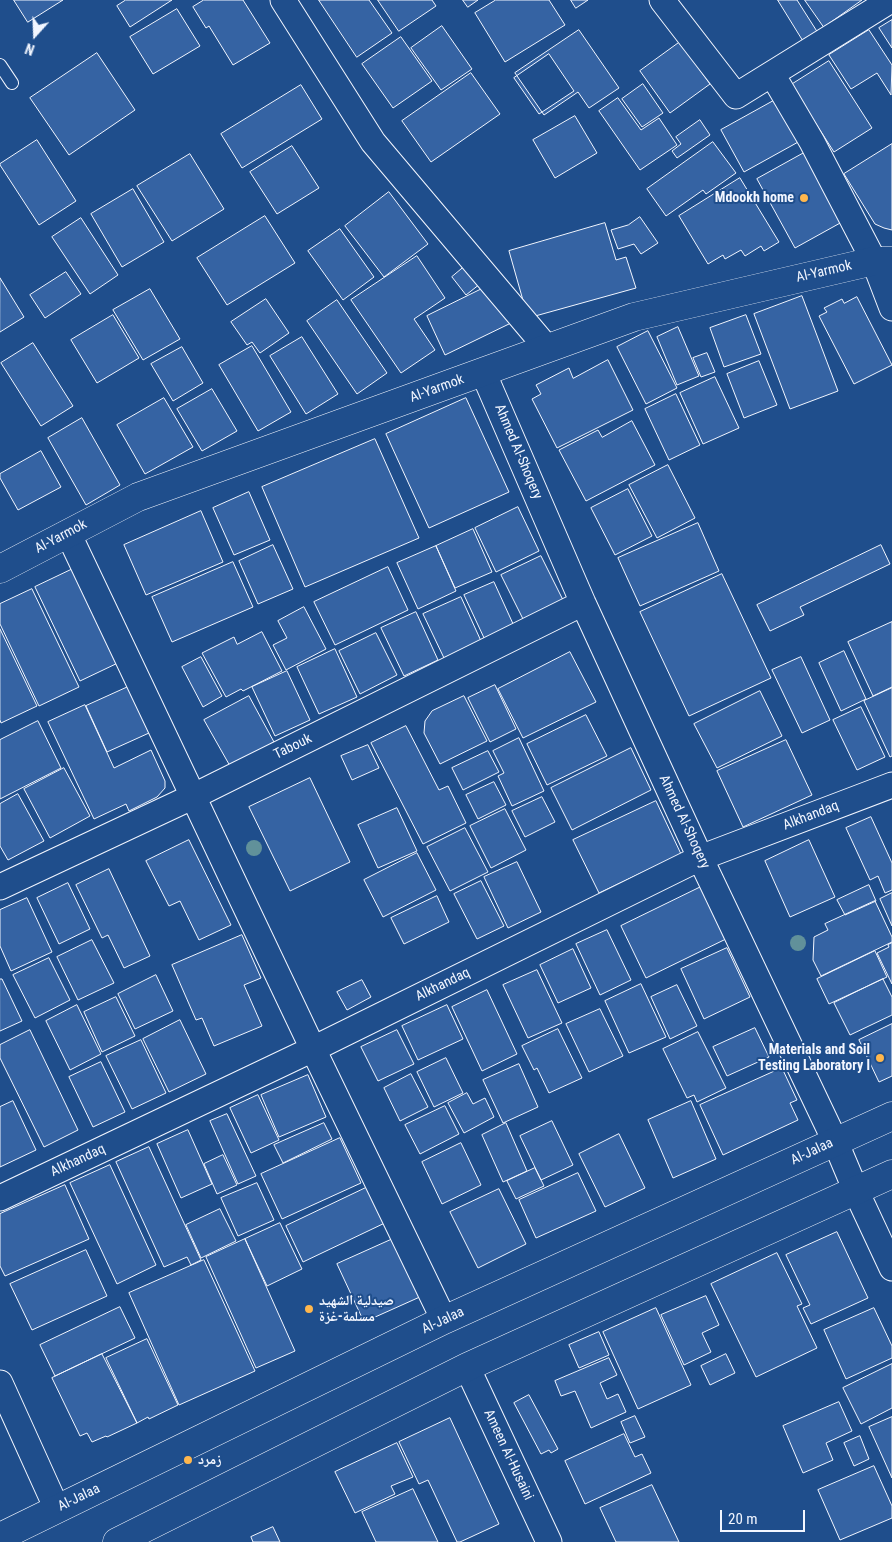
<!DOCTYPE html>
<meta charset="utf-8">
<style>
body{margin:0}
#map{position:relative;width:892px;height:1542px;overflow:hidden;background:#1f4e8c;font-family:"Roboto Condensed",sans-serif}
canvas{display:block}
.north{position:absolute;left:10px;top:10px;width:50px;height:50px;-webkit-text-stroke:4px #1f4e8c;paint-order:stroke;rotate:200deg;font-size:14px;font-weight:700;line-height:20px;text-align:center;color:#f2f6ff}
.north::after{content:'';display:block;margin:auto;width:18px;height:22px;background:#f2f6ff;clip-path:polygon(50% 0,100% 100%,50% 72%,0 100%)}
.scale{position:absolute;left:720px;top:1510px;width:85px;height:22px;box-sizing:border-box;border:2px solid #f2f6ff;border-top:0;padding-left:6px;font-size:15px;line-height:18px;white-space:nowrap;color:#f2f6ff;-webkit-text-stroke:4px #1f4e8c;paint-order:stroke}
</style>
<div id="map">
<canvas width="892" height="1542"></canvas>
<div class="north">N</div>
<div class="scale">20 m</div>
</div>
<script>
const g = document.querySelector('canvas').getContext('2d');
g.lineJoin = 'round';
function paint(path, color) { g.fillStyle = color; g.fill(path, 'evenodd'); }
function stroke(path, color, width, dash) { g.strokeStyle = color; g.lineWidth = width; g.lineCap = dash ? 'butt' : 'round'; g.setLineDash(dash || []); g.stroke(path); }
function label(font, color, halo, rows, align = 'center') {
  g.font = font + ' "Roboto Condensed","Noto Naskh Arabic",sans-serif'; g.lineWidth = 4; g.setLineDash([]); g.textBaseline = 'middle'; g.strokeStyle = halo; g.fillStyle = color; for (const [text, x, y, turn = 0] of rows) {
    g.save(); g.translate(x, y); g.rotate((+turn || 0) * Math.PI / 180); g.textAlign = isNaN(turn) ? turn : align; if (halo) g.strokeText(text, 0, 0); g.fillText(text, 0, 0); g.restore();
  }
}
const building = new Path2D(`
 M14 0H63L28 22Z
 M126 0H172L130 27 117 6Z
 M204 0H243L270 43 233 65 209 26 206 28 193 7Z
 M319 0H369L392 33 357 57Z
 M378 0H432L436 6 399 31Z
 M463 0H478L468 7Z
 M496 0H549L565 25 505 62 475 13Z
 M571 0H588L576 8Z
 M778 0H797L818 33 804 42Z
 M805 0H862L824 27Z
 M177 9 200 46 153 74 130 37Z
 M892 20V48L879 28Z
 M442 26 472 69 441 90 411 48Z
 M579 30 619 88 589 108 578 92 544 115 515 73Z
 M869 30 892 65 891 95 877 73 851 89 829 55Z
 M401 37 432 81 393 108 362 64Z
 M680 42 710 84 670 113 640 71Z
 M97 53 135 110 69 155 30 98Z
 M549 54 574 91 539 114 514 78Z
 M829 61 872 128 834 152 791 85Z
 M471 73 500 114 431 162 402 121Z
 M643 84 663 113 642 127 622 99Z
 M301 85 322 119 242 168 221 134Z
 M618 98 641 130 659 118 677 145 640 170 599 111Z
 M777 99 800 141 744 172 721 130Z
 M575 116 597 153 555 178 533 140Z
 M700 120 710 135 677 158 672 151 681 144 676 137Z
 M37 140 76 201 39 225 0 165V164Z
 M713 142 736 173 706 194 703 190 666 216 647 189Z
 M892 144V230L884 228 875 224 844 174Z
 M292 146 319 188 277 214 250 172Z
 M813 148 851 217 795 248 757 179Z
 M190 154 224 209 172 241 137 186Z
 M740 178 779 242 764 251 761 246 745 256 741 250 725 259 723 255 708 264 679 216Z
 M133 189 164 242 122 267 91 214Z
 M389 192 428 244 384 277 345 226Z
 M265 216 295 263 227 305 197 258Z
 M640 217 658 243 641 254 634 244 618 249 611 230 628 225Z
 M81 218 118 275 90 294 52 237Z
 M605 223 616 260 626 257 636 288 528 318 509 251Z
 M340 229 374 277 343 300 308 251Z
 M417 256 445 298 414 319 435 350 401 373 351 300Z
 M470 262 485 280 466 295 452 277Z
 M66 272 81 294 45 318 30 295Z
 M0 278 24 317 0 332Z
 M492 284 511 323 445 355 427 316Z
 M150 289 180 339 143 360 113 310Z
 M802 296 838 391 790 409 754 314Z
 M857 297 892 365 854 384 819 316 827 312 824 308 842 299 844 303Z
 M266 299 289 333 260 353 252 342 247 345 231 322Z
 M337 300 387 373 357 394 307 321Z
 M113 315 139 358 97 383 71 340Z
 M746 315 761 354 724 367 710 328Z
 M678 327 699 376 677 385 657 337Z
 M648 331 677 388 646 404 617 347Z
 M302 337 338 394 306 414 270 356Z
 M33 343 73 406 41 426 1 363Z
 M252 346 291 412 258 431 219 365Z
 M182 347 203 383 173 401 151 364Z
 M707 353 715 372 701 377 693 358Z
 M608 360 633 410 557 448 532 399 541 394 536 385 569 368 573 378Z
 M759 361 777 405 744 418 727 374Z
 M715 377 739 428 703 444 680 393Z
 M212 389 237 431 202 451 177 409Z
 M676 394 700 445 669 460 645 409Z
 M164 398 193 447 145 474 117 425Z
 M466 398 509 492 429 528 386 434Z
 M82 418 120 485 86 505 48 438Z
 M632 421 655 465 586 501 559 450 598 430 602 437Z
 M375 439 419 538 305 587 262 487Z
 M41 451 61 487 18 510 0 478V474Z
 M668 465 695 518 657 538 629 485Z
 M628 489 652 536 615 555 591 508Z
 M249 492 270 540 234 555 213 508Z
 M518 507 539 551 496 572 475 528Z
 M201 511 223 562 146 595 124 545Z
 M698 523 719 571 640 606 618 558Z
 M473 529 492 572 455 588 436 546Z
 M273 545 293 589 258 604 239 561Z
 M881 545 890 564 800 607 804 615 770 631 757 605Z
 M436 546 456 591 418 609 397 563Z
 M541 556 566 606 526 625 501 575Z
 M233 562 253 607 172 642 152 597Z
 M77 567 122 661 80 681 35 587Z
 M388 567 408 610 335 645 314 602Z
 M722 574 771 678 689 716 640 612Z
 M494 582 514 626 485 640 464 595Z
 M32 589 79 687 39 706 0 624V604Z
 M461 597 481 641 444 658 423 614Z
 M304 607 326 649 286 670 273 645 287 638 278 621Z
 M416 612 438 660 404 676 381 628Z
 M892 622V687L873 696 848 642Z
 M0 629 37 706 1 723 0 720Z
 M262 632 282 671 243 691 241 689 226 697 202 653 234 637 237 644Z
 M376 633 397 675 360 694 339 651Z
 M335 649 357 697 319 714 297 667Z
 M844 651 866 699 841 711 819 663Z
 M570 652 596 702 523 738 498 689Z
 M201 657 222 696 203 707 182 667Z
 M801 657 830 720 802 733 772 670Z
 M287 671 310 720 275 736 252 687Z
 M495 685 516 729 490 742 468 698Z
 M128 687 149 733 107 752 86 706Z
 M892 688V756L890 757 864 701Z
 M760 691 782 736 717 768 694 724Z
 M249 696 274 742 230 766 204 720Z
 M464 696 487 741 440 764 424 733 425 721 432 711Z
 M85 705 114 768 151 750 165 781V788L157 797 129 811 126 804 94 819 48 722Z
 M861 707 885 757 857 770 833 720Z
 M586 715 607 756 547 785 527 744Z
 M38 721 61 768 0 799V740Z
 M406 726 439 790 448 786 466 823 423 844 371 743Z
 M519 738 544 791 512 806 498 776 504 773 493 751Z
 M786 740 812 795 743 827 717 771Z
 M368 745 379 768 352 780 341 756Z
 M631 748 651 790 572 830 551 788Z
 M488 751 499 772 463 790 452 768Z
 M64 768 90 816 50 838 24 789Z
 M310 778 350 862 290 891 249 807Z
 M494 782 506 805 478 819 466 795Z
 M18 794 44 841 8 860 0 846V804Z
 M542 797 555 822 525 837 512 811Z
 M656 801 681 854 599 893 573 840Z
 M397 808 417 851 378 868 358 825Z
 M505 809 526 850 491 868 470 826Z
 M871 817 892 863V890L885 893 878 876 870 880 846 828Z
 M465 828 488 872 450 891 427 847Z
 M189 840 231 925 199 940 180 901 169 906 146 861Z
 M809 840 835 897 790 917 765 861Z
 M417 853 436 890 383 917 364 880Z
 M517 862 541 912 508 928 484 877Z
 M109 869 150 956 124 968 108 935 102 938 76 885Z
 M481 881 504 926 477 939 454 894Z
 M68 883 90 929 59 944 37 898Z
 M705 885 730 937 646 978 621 926Z
 M869 885 876 901 845 915 837 900Z
 M892 893V926L880 899Z
 M437 896 449 922 404 944 391 918Z
 M27 898 52 952 11 971 0 946V910Z
 M875 901 892 937V942L821 976 813 960 814 937 828 930 825 924Z
 M607 930 631 980 600 995 576 944Z
 M242 935 261 978 244 985 262 1026 214 1046 202 1018 196 1020 172 965Z
 M92 940 114 983 78 1000 57 957Z
 M892 943V984L877 953 889 947 888 945Z
 M727 948 750 997 704 1019 681 969Z
 M573 949 591 988 558 1003 540 965Z
 M875 951 887 977 829 1004 817 979Z
 M49 958 70 1000 35 1018 13 975Z
 M537 970 562 1023 528 1038 503 985Z
 M156 975 173 1011 135 1029 118 994Z
 M0 979H2L22 1021 0 1031Z
 M883 979 892 997V1015L850 1035 834 1003Z
 M362 980 371 997 347 1010 337 992Z
 M641 984 666 1037 629 1053 605 1001Z
 M677 985 697 1026 670 1039 651 997Z
 M487 990 517 1054 482 1071 452 1007Z
 M116 997 135 1036 102 1052 84 1012Z
 M77 1005 101 1054 70 1070 46 1021Z
 M447 1005 463 1039 418 1060 402 1026Z
 M600 1009 623 1056 589 1072 566 1024Z
 M180 1020 206 1074 169 1092 143 1039Z
 M892 1024V1076L879 1082 859 1040Z
 M755 1028 769 1057 727 1076 713 1047Z
 M558 1029 582 1078 549 1093 537 1068 534 1070 522 1046Z
 M30 1030 78 1130 44 1147 0 1058V1045Z
 M397 1030 414 1064 378 1081 361 1047Z
 M698 1032 726 1088 697 1102 694 1095 687 1098 663 1049Z
 M141 1040 166 1093 132 1109 106 1056Z
 M446 1058 463 1093 434 1107 417 1072Z
 M101 1062 125 1112 93 1127 69 1077Z
 M519 1064 538 1107 503 1123 483 1080Z
 M782 1068 797 1100 790 1103 798 1120 723 1155 700 1105Z
 M411 1074 428 1107 400 1121 384 1088Z
 M308 1075 326 1117 279 1137 261 1095Z
 M467 1093 473 1104 485 1098 494 1117 464 1133 448 1103Z
 M258 1095 279 1140 251 1153 230 1108Z
 M13 1101 36 1150 0 1167V1107Z
 M691 1101 716 1159 673 1178 648 1120Z
 M445 1106 459 1134 420 1154 405 1125Z
 M227 1114 256 1176 238 1184 210 1121Z
 M552 1121 573 1165 541 1180 520 1136Z
 M324 1123 332 1139 283 1163 274 1145Z
 M506 1123 527 1171 503 1182 482 1135Z
 M188 1130 212 1184 181 1198 157 1144Z
 M619 1134 645 1188 605 1207 579 1154Z
 M340 1138 361 1183 282 1219 261 1174Z
 M461 1143 481 1185 442 1204 422 1162Z
 M149 1147 201 1260 191 1265 187 1257 164 1267 116 1162Z
 M223 1155 237 1185 217 1194 204 1164Z
 M110 1165 156 1265 117 1284 70 1183Z
 M535 1168 544 1186 516 1199 507 1181Z
 M578 1173 596 1211 536 1238 519 1200Z
 M257 1183 274 1220 238 1236 221 1198Z
 M65 1185 89 1239 5 1276 0 1266V1214Z
 M372 1185 389 1221 303 1262 286 1226Z
 M499 1189 526 1244 478 1268 450 1212Z
 M220 1209 236 1241 201 1258 186 1225Z
 M280 1223 302 1269 267 1286 245 1239Z
 M837 1232 868 1298 811 1324 803 1308 810 1305 786 1255Z
 M395 1238 422 1296 364 1322 337 1264Z
 M245 1239 295 1351 256 1368 206 1257Z
 M86 1250 107 1296 32 1330 10 1284Z
 M777 1253 802 1304 797 1306 817 1348 756 1377 711 1284Z
 M204 1260 255 1371 179 1405 129 1293Z
 M706 1296 719 1325 702 1333 711 1352 684 1365 661 1315Z
 M120 1307 135 1338 55 1376 40 1345Z
 M656 1308 691 1385 638 1409 603 1332Z
 M874 1308 892 1346V1358L846 1379 824 1330Z
 M599 1332 609 1355 579 1368 569 1345Z
 M147 1339 178 1405 149 1419 148 1417 137 1423 106 1358Z
 M102 1354 137 1423 107 1437 106 1436 92 1442 87 1433 80 1436 52 1378Z
 M726 1354 735 1373 710 1385 701 1366Z
 M609 1358 617 1375 600 1383 607 1399 618 1394 626 1412 591 1428 575 1391 561 1396 555 1381Z
 M892 1364V1408L861 1424 843 1388Z
 M529 1395 558 1449 551 1453 549 1450 541 1454 514 1403Z
 M839 1402 852 1431 826 1443 833 1460 803 1473 783 1426Z
 M635 1416 645 1437 630 1443 621 1422Z
 M892 1417V1478L869 1427Z
 M450 1418 499 1524 460 1542H457L428 1480 419 1484 399 1442Z
 M624 1434 635 1457 642 1454 651 1473 585 1504 565 1461Z
 M860 1436 869 1459 854 1466 844 1443Z
 M397 1443 413 1477 391 1486 395 1494 355 1513 335 1472Z
 M874 1466 892 1506V1518L840 1540 818 1490Z
 M652 1485 679 1542H616L600 1508Z
 M413 1489 438 1542H376L362 1512Z
 M273 1527 280 1542H253L251 1537Z`);
paint(building, '#3563a3');
stroke(building, '#f2f6ff', 1);
const service = new Path2D(`
 M0 65 12 83`);
const minor = new Path2D(`
 M283 0 373 142 547 348
 M662 0 736 96 891 0
 M772 74 812 142 874 261 892 308
 M483 372 583 603 705 868 835 1141 856 1191 892 1268
 M68 533 313 1049 444 1320
 M0 887 194 796 583 603
 M0 1198 313 1049 700 858 892 785
 M467 1367 549 1542
 M0 1383 57 1509`);
const tertiary = new Path2D(`
 M0 569 138 497 634 317 874 261H892`);
const secondary = new Path2D(`
 M0 1537 444 1320 892 1116
 M117 1542 467 1367 892 1174`);
stroke(service, '#f2f6ff', 14);
stroke(minor, '#f2f6ff', 27);
stroke(tertiary, '#f2f6ff', 29);
stroke(secondary, '#f2f6ff', 29);
stroke(service, '#1f4e8c', 12);
stroke(minor, '#1f4e8c', 25);
stroke(tertiary, '#1f4e8c', 28);
stroke(secondary, '#1f4e8c', 28);
g.fillStyle = '#61919a';
for (const [x, y] of [
 [254,848],
 [798,943]
]) { g.beginPath(); g.arc(x, y, 8, 0, 2 * Math.PI); g.fill(); }
for (const [x, y, r, color] of [
 [804,198,5,"#ffb74d"],
 [880,1058,5,"#ffb74d"],
 [309,1309,5,"#ffb74d"],
 [188,1460,5,"#ffb74d"]
]) { const dot = new Path2D(); dot.arc(x, y, r, 0, 2 * Math.PI); g.fillStyle = color; g.fill(dot); stroke(dot, '#1f4e8c', 2); }
label('bold 14px', '#f2f6ff', '#1f4e8c', [
 ["Mdookh home",794,198],
 ["Materials and Soil",870,1050],
 ["Testing Laboratory l",870,1066],
 ["صيدلية الشهيد",319,1301,"left"],
 ["مسلمة-غزة",319,1317,"left"],
 ["زمرد",198,1460,"left"]
], 'right');
label('14px', '#f2f6ff', '#1f4e8c', [
 ["Al-Yarmok",824,272,-13],
 ["Al-Yarmok",437,389,-20],
 ["Ahmed Al-Shoqery",518,452,67],
 ["Al-Yarmok",61,537,-28],
 ["Tabouk",293,747,-26],
 ["Alkhandaq",811,816,-21],
 ["Ahmed Al-Shoqery",684,822,65],
 ["Alkhandaq",443,985,-26],
 ["Al-Jalaa",812,1152,-25],
 ["Alkhandaq",78,1161,-25],
 ["Al-Jalaa",443,1321,-25],
 ["Ameen Al-Husaini",508,1455,65],
 ["Al-Jalaa",79,1498,-26]
]);
</script>
